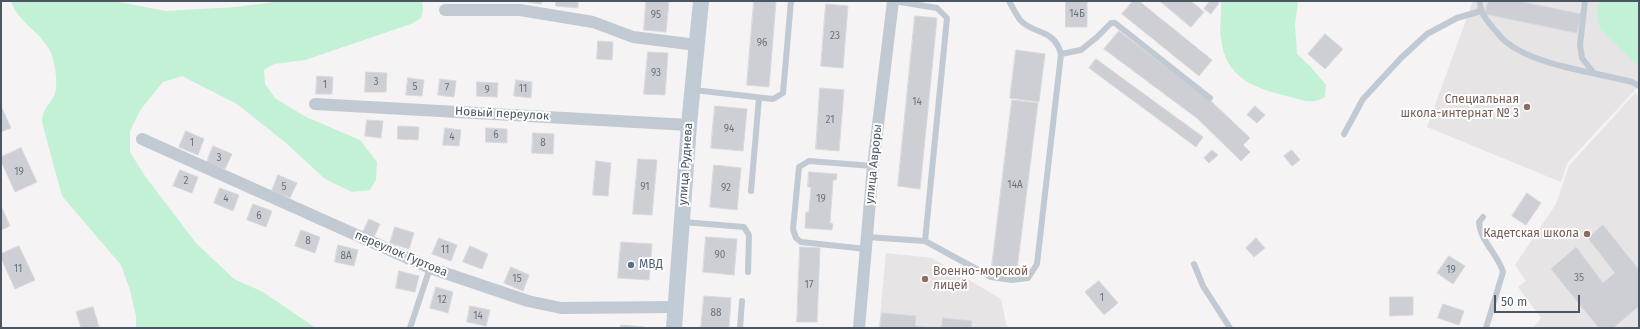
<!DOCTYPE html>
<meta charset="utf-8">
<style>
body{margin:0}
#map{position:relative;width:1640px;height:329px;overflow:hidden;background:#f5f3f3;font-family:"Fira Sans",sans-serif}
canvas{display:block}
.frame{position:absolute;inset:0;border:2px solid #4a5661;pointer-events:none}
.scale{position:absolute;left:1494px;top:295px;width:86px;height:18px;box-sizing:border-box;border:2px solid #4a5661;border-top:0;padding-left:5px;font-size:12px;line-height:14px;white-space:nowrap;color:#4a5661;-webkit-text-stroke:3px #fff;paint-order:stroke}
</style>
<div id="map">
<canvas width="1640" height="329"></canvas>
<div class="frame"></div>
<div class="scale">50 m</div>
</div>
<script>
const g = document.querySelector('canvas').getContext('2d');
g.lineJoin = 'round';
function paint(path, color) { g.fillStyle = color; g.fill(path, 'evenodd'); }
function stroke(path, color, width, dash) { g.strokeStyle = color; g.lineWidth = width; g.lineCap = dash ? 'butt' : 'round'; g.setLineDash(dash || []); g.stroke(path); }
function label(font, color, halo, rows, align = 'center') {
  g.font = font + ' "Fira Sans",sans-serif'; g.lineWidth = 4; g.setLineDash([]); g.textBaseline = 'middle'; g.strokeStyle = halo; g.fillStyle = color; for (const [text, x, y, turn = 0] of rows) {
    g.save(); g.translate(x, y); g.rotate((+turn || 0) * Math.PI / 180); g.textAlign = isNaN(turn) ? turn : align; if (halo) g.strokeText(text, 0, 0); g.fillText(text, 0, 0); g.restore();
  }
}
paint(new Path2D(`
 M1473 1H1639L1638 87 1568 162 1561 182 1427 127Z
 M1635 93 1639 96V328H1533L1541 318 1518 287 1526 281 1515 265 1556 204 1569 166Z
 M886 253 932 258 1001 299 1007 328H879Z`), '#e6e4e5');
paint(new Path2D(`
 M11 1H113L166 11 235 7 284 1H422L423 10 421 18 411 24 305 60 274 64 264 70 265 84 275 98 306 117 360 140 377 162 376 180 370 190 352 192 325 179 286 143 237 104 182 76 163 82 141 109 130 131V152L145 176 196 243 234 279 263 292 316 328H136V316L130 290 121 265 62 196 42 122C43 104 55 102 56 89 57 77 55 60 49 49 39 31 18 22 11 1Z
 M1221 1H1298L1295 24 1297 54 1310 66 1326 85 1325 97C1313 105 1301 100 1287 96 1253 88 1225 77 1221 38 1219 26 1222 13 1221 1Z
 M1599 1H1639V67L1600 29 1597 15Z`), '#c3f1d5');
const building = new Path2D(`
 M524 1H542L541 4Z
 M556 1H578V8L556 6Z
 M646 1H669L666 32 644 30Z
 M754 1H776L769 87 747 85Z
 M1066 1H1087V27H1066Z
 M1133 1H1139L1212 60 1199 76 1122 14Z
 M1160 1H1191L1204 12 1191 27Z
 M1210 1H1216L1219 3 1211 14 1204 9Z
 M1488 1H1518L1581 14 1577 33 1485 14Z
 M826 4 848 6 843 68 821 66Z
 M915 16 937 18 920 189 898 186Z
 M1119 31 1212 102 1250 138 1243 145 1250 152 1241 161 1198 119 1104 49Z
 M1325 34 1343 49 1325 69 1308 54Z
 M598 41 613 42 612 60 597 59Z
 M1016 50 1045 54 1039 102 1010 98Z
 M648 52 668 53 665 95 644 94Z
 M1096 59 1203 137 1196 147 1089 68Z
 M366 72 387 73 386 92H365Z
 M317 76 333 77 332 94H316Z
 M408 78 424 80 422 96 406 95Z
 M440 79 456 81 454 97 438 95Z
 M516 80 532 82 531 98 514 96Z
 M477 82 498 83 497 97 477 96Z
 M820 88 844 90 839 151 816 149Z
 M1012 100 1038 103 1017 269 992 266Z
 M1 106 11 128 1 132Z
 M715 106 747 109 743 151 711 148Z
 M1255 106 1265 115 1257 123 1247 115Z
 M367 120 383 121 381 138 365 136Z
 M398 126 419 127 418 140 398 139Z
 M445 128 461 130 459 146 443 145Z
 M486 128 507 129V143L486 142Z
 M186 131 204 139 198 155 179 147Z
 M533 133 554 134 553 154 532 153Z
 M213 146 232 154 225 169 207 162Z
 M21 148 37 182 15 192 1 161V157Z
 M1212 150 1218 155 1209 163 1204 158Z
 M1292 150 1300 160 1292 166 1284 156Z
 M638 159 657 160 652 215 633 214Z
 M596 161 611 163 608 196 593 195Z
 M714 165 741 168 737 210 710 207Z
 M180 170 198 177 192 193 173 186Z
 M809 172 837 174 836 180H833L830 223 833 224 832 230 805 228 806 212H809L811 187H808Z
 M278 175 297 183 290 198 272 191Z
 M220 188 239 195 233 211 214 203Z
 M1527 193 1541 203 1526 225 1512 216Z
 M253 204 272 211 266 227 247 220Z
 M1 206 10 226 1 230Z
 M369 219 380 224 374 237 363 232Z
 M1603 225 1639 270V306L1613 328H1599L1551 269 1576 247 1603 283 1615 273 1588 238Z
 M395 227 414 233 409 249 390 243Z
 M301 230 320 237 315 253 295 246Z
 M706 237 737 239 734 275 703 272Z
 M439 238 457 245 451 261 432 254Z
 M1256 238 1265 248 1254 257 1246 248Z
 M621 242 652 244 649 280 618 278Z
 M338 245 358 250 354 266 335 262Z
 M19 246 35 280 15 289 1 258V254Z
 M470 246 488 254 482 269 463 262Z
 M800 247 820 248 817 322H797Z
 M1449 256 1465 266 1453 284 1437 273Z
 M511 267 529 275 523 291 504 283Z
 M399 271 419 276 415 292 396 288Z
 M1099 281 1118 303 1104 315 1085 292Z
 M436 287 453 292 448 313 430 308Z
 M704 296 731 298 729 328H701Z
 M1390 297H1413V315L1390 316Z
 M1443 304 1464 311 1459 325 1438 318Z
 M470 306 490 310 486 326 467 322Z
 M93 307 99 327 81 328 76 312Z
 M882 313 916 316 915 326 935 328H880Z
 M943 318 972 321 971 328H942Z
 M621 325 644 327V328H621Z`);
paint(building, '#cdcfd5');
stroke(building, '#d7d9de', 1);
stroke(new Path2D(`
 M1480 1C1479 12 1487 20 1493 28 1497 32 1501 38 1506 42 1536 66 1594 72 1632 82L1639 86
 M1585 1 1580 45 1582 58 1593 72
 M1061 54 1081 50 1097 37 1111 23H1115L1210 98
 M694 90 773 99 783 93 791 1
 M1344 134 1363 99 1401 58 1427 34 1457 18 1481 11
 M751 191 759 98
 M1483 217 1479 222C1480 241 1498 254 1503 272L1486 328
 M683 222 744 227 749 235 748 272
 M867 237 925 241 947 18 937 8 894 1
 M925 241 991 277 1012 280 1028 278 1037 264 1061 54C1054 28 1034 35 1020 20 1016 14 1012 7 1009 1
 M866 249 801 242 796 238 793 229 799 167 809 161 873 166
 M1194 264 1203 286 1230 328
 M410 328 430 268
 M740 328 742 301`), '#c1cad2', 6);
stroke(new Path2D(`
 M445 10H520L593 22 633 37 697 45
 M315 104 689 125
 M142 139 430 268 528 301 561 308 675 307
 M859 328 873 166 893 1`), '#c1cad2', 12);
stroke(new Path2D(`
 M674 328 689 125 701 1`), '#c1cbd6', 16);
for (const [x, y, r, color] of [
 [1527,107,4,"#8d6e63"],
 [1587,234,4,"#8d6e63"],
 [631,265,4,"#5c6f8a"],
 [925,279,4,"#8d6e63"]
]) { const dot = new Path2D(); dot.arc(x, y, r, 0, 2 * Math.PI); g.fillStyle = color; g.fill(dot); stroke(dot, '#fff', 1.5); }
label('10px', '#6b747e', null, [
 ["14Б",1077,14],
 ["95",656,15],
 ["23",835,36],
 ["96",762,43],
 ["93",656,73],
 ["3",376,82],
 ["1",325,85],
 ["5",415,87],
 ["7",447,88],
 ["11",523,89],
 ["9",487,90],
 ["14",917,102],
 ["21",830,120],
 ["94",729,129],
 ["6",496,135],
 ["4",452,137],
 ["1",192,143],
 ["8",543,143],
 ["3",219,158],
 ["19",19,172],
 ["2",186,181],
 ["14А",1015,185],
 ["5",284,187],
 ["91",645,187],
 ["92",726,188],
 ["4",226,199],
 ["19",821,199],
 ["6",259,216],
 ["8",308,241],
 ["11",445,250],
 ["90",720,255],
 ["8А",346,256],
 ["11",18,269],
 ["19",1451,270],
 ["35",1579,278],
 ["15",517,279],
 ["17",809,285],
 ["1",1102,298],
 ["12",442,300],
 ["88",716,313],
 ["14",478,316]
]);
label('12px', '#785e54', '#fff', [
 ["Специальная",1519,100],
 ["школа-интернат № 3",1519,114],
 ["Кадетская школа",1579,234],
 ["Военно-морской",933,272,"left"],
 ["лицей",933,286,"left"]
], 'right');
label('12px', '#4a5661', '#fff', [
 ["Новый переулок",502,114,3],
 ["улица Руднева",686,164,-86],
 ["улица Авроры",874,164,-84],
 ["переулок Гуртова",401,254,23]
]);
label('12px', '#4e5e75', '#fff', [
 ["МВД",639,265]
], 'left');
</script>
